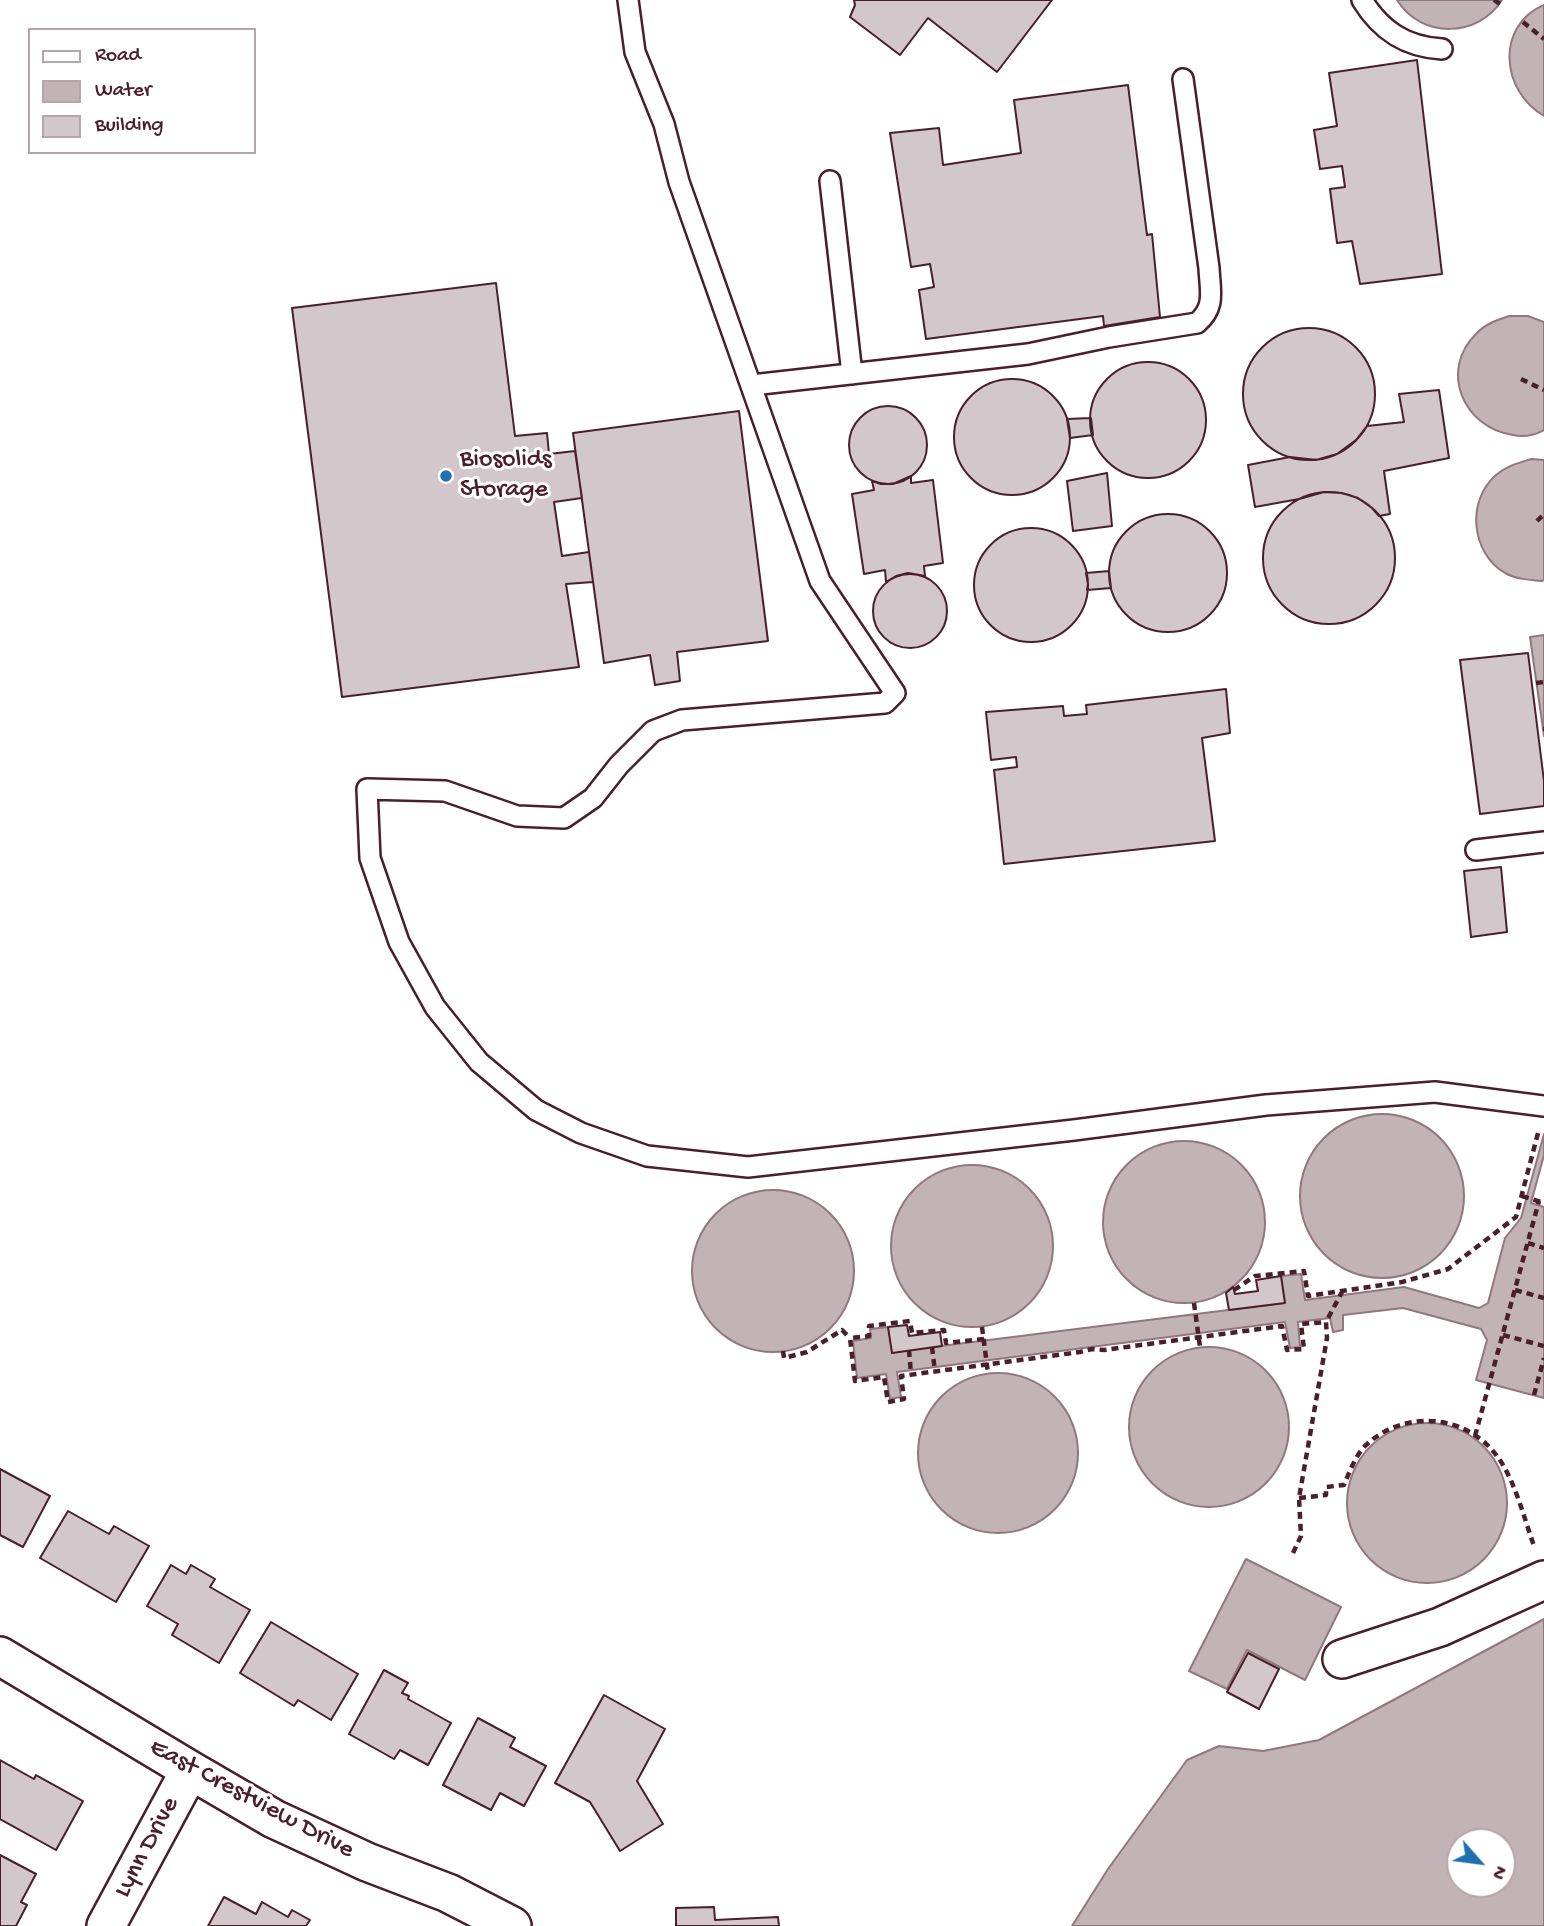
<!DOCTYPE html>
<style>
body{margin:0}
#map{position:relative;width:1544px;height:1926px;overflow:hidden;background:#fff;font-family:"Gochi Hand",sans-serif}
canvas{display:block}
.legend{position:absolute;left:28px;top:28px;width:228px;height:126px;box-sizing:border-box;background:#fff;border:2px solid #b7a5aa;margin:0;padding:9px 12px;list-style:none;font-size:21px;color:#4a1f2b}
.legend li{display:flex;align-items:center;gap:14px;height:35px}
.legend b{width:35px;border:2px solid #b7a5aa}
.north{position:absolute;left:1446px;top:1828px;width:70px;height:70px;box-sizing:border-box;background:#fff;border:2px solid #b7a5aa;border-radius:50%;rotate:118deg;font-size:19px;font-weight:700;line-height:28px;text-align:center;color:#4a1f2b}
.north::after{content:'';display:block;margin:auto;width:24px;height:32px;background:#1f6fb2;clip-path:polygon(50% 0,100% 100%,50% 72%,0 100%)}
</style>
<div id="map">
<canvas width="1544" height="1926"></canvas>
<ul class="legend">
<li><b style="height:9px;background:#fff"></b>Road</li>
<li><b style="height:19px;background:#c1b3b6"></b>Water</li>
<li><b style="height:19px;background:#d2c7cb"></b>Building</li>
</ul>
<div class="north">N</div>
</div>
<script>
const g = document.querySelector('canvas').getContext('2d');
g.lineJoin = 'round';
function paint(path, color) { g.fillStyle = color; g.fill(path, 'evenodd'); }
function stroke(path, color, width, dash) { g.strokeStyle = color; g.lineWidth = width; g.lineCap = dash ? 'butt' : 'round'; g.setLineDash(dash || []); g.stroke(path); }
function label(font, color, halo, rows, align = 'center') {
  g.font = font + ' "Gochi Hand",sans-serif'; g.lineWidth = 6; g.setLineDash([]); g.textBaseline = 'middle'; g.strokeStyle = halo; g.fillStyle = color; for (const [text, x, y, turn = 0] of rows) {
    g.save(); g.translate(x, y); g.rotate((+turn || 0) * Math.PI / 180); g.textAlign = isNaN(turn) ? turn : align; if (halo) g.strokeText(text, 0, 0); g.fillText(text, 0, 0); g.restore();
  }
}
const water = new Path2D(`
 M1397 0H1502C1478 38 1421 39 1397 0Z
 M1544 5V116C1501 91 1495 26 1544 5Z
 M1509 316H1528L1544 322V430C1535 435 1523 437 1513 435 1463 428 1439 370 1476 334 1485 324 1497 320 1509 316Z
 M1531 459 1544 460V580L1542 581C1529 580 1516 579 1505 573 1471 553 1466 501 1496 475 1506 466 1518 463 1531 459Z
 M1544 635V736L1530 637Z
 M1300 1196a82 82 0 1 1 164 0a82 82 0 1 1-164 0Z
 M1544 1134V1155L1531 1203 1544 1207V1398L1476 1380 1487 1340 1481 1329 1403 1308 1343 1315V1330L1333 1332 1330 1318 1298 1322 1300 1347 1290 1348 1285 1322 897 1372 901 1397 890 1399 886 1374 857 1378 853 1341 871 1338 870 1329 888 1327 893 1352 1284 1303 1281 1276 1301 1274 1305 1300 1404 1287 1479 1308 1488 1303 1505 1238 1521 1218Z
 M1103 1222a81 81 0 1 1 162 0a81 81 0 1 1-162 0Z
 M891 1246a81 81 0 1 1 162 0a81 81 0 1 1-162 0Z
 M692 1271a81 81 0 1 1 162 0a81 81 0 1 1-162 0Z
 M1129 1427a80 80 0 1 1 160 0a80 80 0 1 1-160 0Z
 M918 1453a80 80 0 1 1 160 0a80 80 0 1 1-160 0Z
 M1347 1503a80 80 0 1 1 160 0a80 80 0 1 1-160 0Z
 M1246 1559 1341 1607 1305 1680 1247 1650 1227 1689 1189 1671Z
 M1544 1619V1926H1072L1108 1869 1187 1760 1219 1746 1263 1751 1319 1740ZM1460 1842H1502V1884H1460Z`);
paint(water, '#c1b3b6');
stroke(water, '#91787e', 2);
const building = new Path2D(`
 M854 0H1052L997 72 928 18 900 55 850 17 855 5Z
 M1417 60 1442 274 1360 284 1352 241 1337 243 1330 189 1345 187 1342 166 1320 169 1314 130 1337 126 1329 73Z
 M1128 85 1147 235 1152 234 1160 317 1104 326 1103 316 926 339 919 290 934 287 930 264 911 267 890 133 939 128 943 165 1021 153 1014 100Z
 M496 283 515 436 547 433 549 454 575 451 582 498 554 502 562 556 589 552 593 582 566 584 579 667 342 697 292 308Z
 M1243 394a66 66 0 1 1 132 0a66 66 0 1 1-132 0Z
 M1090 420a58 58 0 1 1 116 0a58 58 0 1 1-116 0Z
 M954 437a58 58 0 1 1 116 0a58 58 0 1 1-116 0Z
 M1439 390 1449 458 1384 471 1390 514 1379 516 1372 508 1358 498 1342 493 1324 492 1299 499 1255 507 1248 465 1290 457 1316 460 1337 454 1356 440 1367 426 1404 422 1399 394Z
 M849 445a39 39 0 1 1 78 0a39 39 0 1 1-78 0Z
 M739 411 768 641 677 652 680 681 655 685 650 655 604 663 573 433Z
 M1091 418 1093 435 1070 438 1067 419Z
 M1107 473 1112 526 1073 531 1067 481Z
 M911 476V483L933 480 943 563 924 566 925 576 908 573 896 576 886 582 885 570 864 574 852 494 874 490 872 481 881 484H893Z
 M1263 558a66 66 0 1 1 132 0a66 66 0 1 1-132 0Z
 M1109 573a59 59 0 1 1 118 0a59 59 0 1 1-118 0Z
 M974 585a57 57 0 1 1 114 0a57 57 0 1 1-114 0Z
 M1109 571 1111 588 1087 590 1088 584 1086 573Z
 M873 611a37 37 0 1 1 74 0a37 37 0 1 1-74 0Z
 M1528 653 1544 781V806L1480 814 1460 660Z
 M1226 689 1230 733 1202 738 1215 841 1004 864 994 770 1017 767 1016 757 991 760 986 712 1063 706 1064 716 1087 714 1086 705Z
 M1501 867 1507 932 1471 937 1464 871Z
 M1281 1276 1285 1303 1229 1310 1226 1293 1233 1287 1235 1294 1258 1291 1256 1280Z
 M907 1325 909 1336 940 1332 942 1346 892 1353 888 1327Z
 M0 1469 50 1496 23 1547 0 1535Z
 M68 1511 109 1534 114 1526 149 1546 116 1602 40 1558Z
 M171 1565 186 1574 191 1565 215 1579 210 1587 250 1610 219 1663 172 1635 178 1624 147 1606Z
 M271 1622 358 1674 331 1720 298 1700 294 1706 240 1673Z
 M1248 1653 1279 1669 1259 1709 1227 1692Z
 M384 1670 408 1683 402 1693 409 1696 408 1699 451 1723 428 1765 400 1750 394 1759 349 1734Z
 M604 1695 665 1729 637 1781 663 1824 620 1851 590 1802 555 1783Z
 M478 1718 515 1738 510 1747 546 1766 524 1806 500 1793 491 1810 443 1785Z
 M0 1760 34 1779 36 1775 83 1801 56 1850 0 1819Z
 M0 1855 36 1874 21 1902 27 1905 16 1926H0Z
 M224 1897 256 1914 262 1902 288 1917 292 1910 310 1920 306 1926H208Z
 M714 1907 715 1920 778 1917 779 1926H676V1908Z`);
paint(building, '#d2c7cb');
stroke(building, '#4a1f2b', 2);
const lane = new Path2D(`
 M628 0 635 52 664 124 679 182 820 581 895 693 885 703 682 720 653 731 619 765 593 798 564 818 517 816 445 791 367 789 370 858 399 942 435 1007 479 1062 536 1110 581 1133 647 1156 748 1167 1074 1130 1266 1105 1435 1092 1544 1106
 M1362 0C1381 31 1406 47 1442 49
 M830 181 852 374
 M752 385 1028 354 1109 337 1197 323C1216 307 1210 291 1209 268L1183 79
 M1476 850 1544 842`);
const street = new Path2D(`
 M0 1656 190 1770 274 1819 367 1862 448 1893 512 1926
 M1342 1659 1440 1627 1544 1580
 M106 1926 190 1770`);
stroke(lane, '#4a1f2b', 24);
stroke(street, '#4a1f2b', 42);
stroke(new Path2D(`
 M1494 0 1500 4
 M1523 22 1544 39
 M1521 379 1544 390
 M1537 521 1544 514
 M1536 683 1544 682
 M1543 729H1544
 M1522 1196 1544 1203
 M1528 1243 1544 1248
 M1234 1290 1255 1276 1304 1271 1308 1296 1402 1282 1448 1269 1516 1217 1538 1133
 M1515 1290 1544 1298
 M1194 1303 1200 1347
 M982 1327 988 1373
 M1503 1335 1544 1346
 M984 1339 946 1343 944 1330 912 1333 910 1321 869 1326V1336L850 1338 855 1381 884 1377 888 1402 904 1399 901 1376 1080 1352 1092 1349 1104 1350 1282 1326 1287 1350 1304 1349 1301 1324 1326 1322
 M932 1347 935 1371
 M909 1350 911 1374
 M783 1351 784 1358 807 1352 842 1330 850 1338
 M1534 1395 1544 1358
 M1475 1436 1539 1201
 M1299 1498 1326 1495V1487L1344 1485C1349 1473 1355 1457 1364 1447 1402 1409 1465 1413 1497 1456 1515 1480 1524 1518 1534 1546
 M1293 1553 1301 1536 1299 1498 1327 1338 1326 1322 1342 1292`), '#4a1f2b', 4.5, [7, 5]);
stroke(lane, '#fff', 19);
stroke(street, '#fff', 37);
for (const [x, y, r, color] of [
 [446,476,7,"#1f6fb2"]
]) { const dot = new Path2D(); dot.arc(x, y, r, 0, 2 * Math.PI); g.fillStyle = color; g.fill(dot); stroke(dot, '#fff', 2.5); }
label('26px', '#4a1f2b', '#fff', [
 ["Biosolids",460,461],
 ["Storage",460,491]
], 'left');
label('26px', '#4a1f2b', '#fff', [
 ["East Crestview Drive",251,1800,28],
 ["Lynn Drive",148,1848,-62]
]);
</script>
